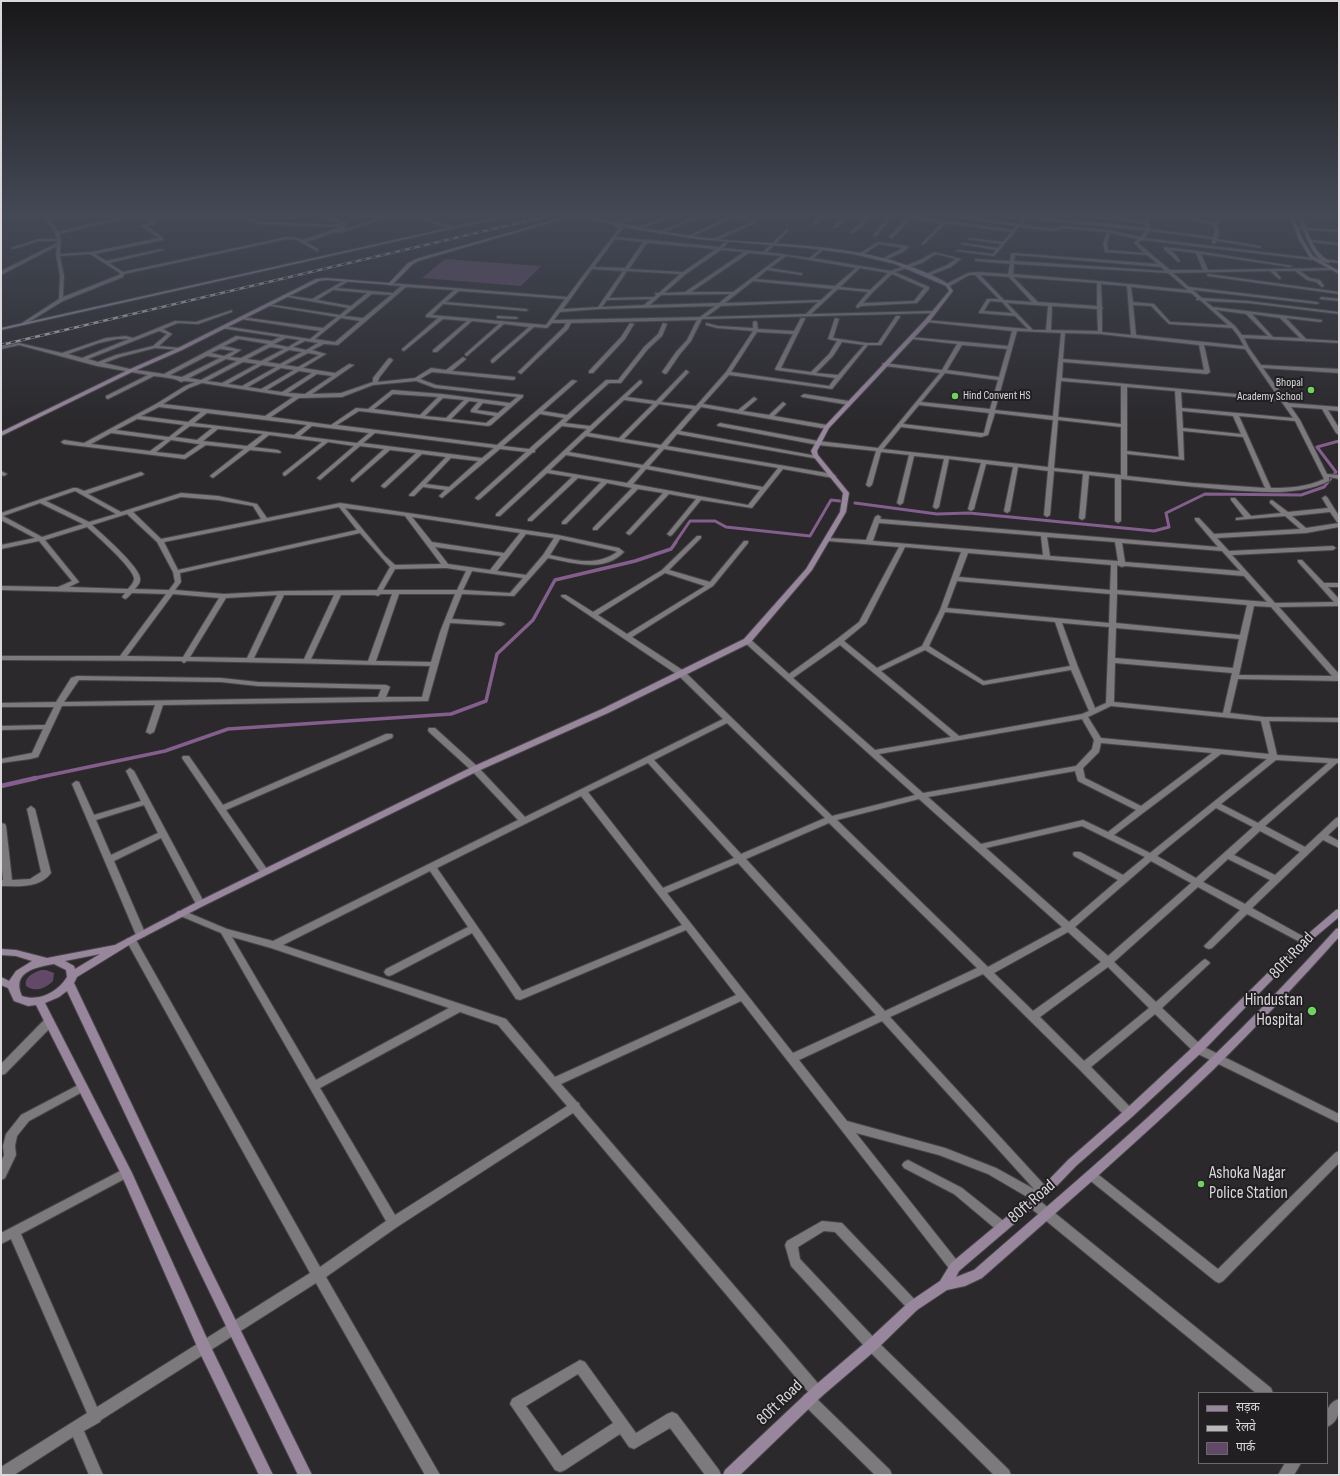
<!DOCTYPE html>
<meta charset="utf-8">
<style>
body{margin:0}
#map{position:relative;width:1340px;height:1476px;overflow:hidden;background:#2b292c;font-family:"Sofia Sans Condensed","Noto Sans Devanagari",sans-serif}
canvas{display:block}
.frame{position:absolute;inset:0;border:2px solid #dad8db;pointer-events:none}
.legend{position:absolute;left:1198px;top:1392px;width:130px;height:72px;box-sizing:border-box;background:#221f22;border:1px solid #6c696c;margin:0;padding:5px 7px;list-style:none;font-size:12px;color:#dad8db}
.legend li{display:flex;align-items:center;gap:8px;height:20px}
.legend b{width:20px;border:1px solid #6c696c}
</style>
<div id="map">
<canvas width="1340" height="1476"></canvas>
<div class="frame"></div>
<ul class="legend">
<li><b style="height:5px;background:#98879c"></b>सड़क</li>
<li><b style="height:5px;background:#bbb9bc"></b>रेलवे</li>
<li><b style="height:11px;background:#624967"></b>पार्क</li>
</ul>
</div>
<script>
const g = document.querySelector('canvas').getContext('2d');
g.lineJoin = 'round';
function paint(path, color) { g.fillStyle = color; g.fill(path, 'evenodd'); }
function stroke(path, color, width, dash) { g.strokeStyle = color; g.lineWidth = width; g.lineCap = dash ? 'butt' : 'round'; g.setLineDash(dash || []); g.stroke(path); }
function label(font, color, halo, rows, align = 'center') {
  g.font = font + ' "Sofia Sans Condensed",sans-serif'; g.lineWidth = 4; g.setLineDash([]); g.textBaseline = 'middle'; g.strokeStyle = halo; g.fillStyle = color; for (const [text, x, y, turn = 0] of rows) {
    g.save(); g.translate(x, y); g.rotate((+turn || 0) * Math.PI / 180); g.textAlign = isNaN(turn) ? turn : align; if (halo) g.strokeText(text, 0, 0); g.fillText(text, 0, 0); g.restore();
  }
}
paint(new Path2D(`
 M445 259 541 266 521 286 422 278Z
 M41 970H46L54 973 53 981C46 988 35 993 26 986 24 977 33 973 41 970Z`), '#624967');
stroke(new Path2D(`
 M1327 217 1339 219`), '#845e8c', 2);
stroke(new Path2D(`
 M855 503 937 514 969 513 1154 531 1169 527 1166 513 1205 494 1301 495 1324 487 1336 472 1317 447 1339 441
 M675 543 690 521H715L726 527 810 536 831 500 840 501`), '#845e8c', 3);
stroke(new Path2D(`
 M31 779 165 751 228 729 451 714 486 701 497 654 533 620 555 580 635 561 671 549 676 542`), '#845e8c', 3.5);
stroke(new Path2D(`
 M1 786 36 778`), '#845e8c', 4.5);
const street = new Path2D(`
 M45 217H49L58 232 121 217H128L59 234 61 240 60 254 91 252 159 238 141 226 151 223 147 220V218L159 217 151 219 155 222V224L146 226 163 238V240L95 254 106 261 162 249 164 250 109 263 123 272 287 237 298 238 303 240 341 227 259 224 241 217H247L260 222 343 225 345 226V229L382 217H388L339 233 336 232 306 242 318 249V251H317L297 240 287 239 124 274 123 277 63 301 24 325H22V323L59 299 60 276 56 255 57 246 3 274H1V271L57 243V241H39L13 249 11 248 39 239H57L55 233ZM90 254 120 273 119 275 63 297 64 276 60 256Z
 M323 217H329L348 224 345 225Z
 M415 217H421L456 228 453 229Z
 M631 217H637L617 224 623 228 616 237 645 240 647 239 649 240 719 247 727 240 729 241 723 248 763 252 787 229 788 231 767 252 809 258 822 248 823 250 813 258 891 271 918 261 935 252 961 259 951 267 928 276H926V274L947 265 956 259 936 254 922 263 895 272 929 287V289L917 303 861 306 858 308 856 307 857 305 868 292 838 289 811 314 934 311H936V313L702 319 691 341 680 354 667 373 665 374 662 372 676 352 687 340 697 320 571 323 568 329 521 374 518 372 519 371 564 327 566 323H552L547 328 534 327 493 363 491 362V360L529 327 504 324 467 356 465 355V354L499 324 472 321 437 352H433V350L467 321 443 319 404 351 402 350V349L438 318 426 317V315L454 290 406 287 338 345 324 344 312 350 326 354 303 368 335 373 349 364 354 365 312 394 341 393 373 382V378L388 359 390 358 393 360 379 378 378 382 415 378 431 368 446 370 463 357 466 359 465 360 452 371 515 377V379L513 380 432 372 420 379 436 385 523 395V397L491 425 488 426 359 411 337 425 497 445 572 380 577 381 543 411 567 415 606 380H618L644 347 658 334 663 323 667 324 662 336 648 349 621 383H609L565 423 590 426 640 380 642 381V383L627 397 656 401 686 370 689 372 688 373 661 402 696 406 726 372 753 331 717 328 706 325V323L718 326 753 328V322L755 321 757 322 758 329 794 331 801 318H805V319L781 368 811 372 829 354 837 341 828 339 835 318 839 319 833 338 867 343H878L896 316H900V317L881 345H868L832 389 729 375 703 404 738 410 754 397 757 399 756 400 743 411 769 415 783 402 786 404 774 416 827 425 830 427 827 429 701 407 680 431 817 456 819 457V459L677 434 667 446 833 474 836 476 833 478 783 469 752 508 701 500 672 535 670 536 667 534 668 533 696 499 669 494 631 534 629 535 626 533 627 532 663 493 638 489 597 530H593V528L632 488 607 483 566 524H562V522L601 482 578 478 532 521H528V519L572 477 547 473 500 516H496V514L587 429 562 426 535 450V452L532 453 480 499 478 500 475 498 476 497 526 452 500 449 442 498 439 496 445 490 423 487 414 496H410L409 495 446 457 422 454 386 487 384 488 381 486 382 485 416 453 390 450 353 482 351 481V479L384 449 360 446 320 480 317 478 318 477 354 446 328 442 285 476 283 475V473L322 442 269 435 254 447 278 450 281 452 280 453 250 450 213 478 210 476 211 475 244 449 206 445 185 459 64 444 61 442 64 440 84 443 156 404 185 386 195 382 184 381 181 382C176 378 161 377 154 376L108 399 106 398V396L148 375 97 366 19 345 1 349V347L19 343 62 353 106 338 126 336 133 338 175 321 196 322 232 310V312L198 324 178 323 163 329 172 334 159 346 180 348H182V350L155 348 120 357 104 363 130 369 164 374 236 336 272 341 280 337 221 328V327L223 326 310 339 320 331 241 319 239 318 241 317 323 328 337 317 265 305 267 304 340 315 348 308 282 296 284 295 312 299 345 280 347 281V282L337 288 393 293 401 286 388 285V283H390L567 297 619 228 613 225V223ZM615 239 643 242 625 268 594 267ZM647 243 716 249 683 272 629 269ZM721 250 744 252 685 292 664 293 686 274ZM749 253 781 256 733 292H691ZM786 256 856 268 835 286 756 279 767 270 802 275V273H800L770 268ZM860 268 888 273 870 290 840 287ZM592 269 623 271 598 307 563 309ZM627 271 680 274 659 293H655L656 295 654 297 609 298ZM892 274 924 288 914 301 863 303 873 292ZM753 281 833 289 821 300 725 303ZM333 290 367 293 351 306 317 300ZM459 291 565 299 546 325 432 315 443 304 526 311 528 310 526 309 446 302ZM372 294 391 295 363 318 344 316ZM730 294 719 303 650 305 661 295ZM651 299 644 305 602 307 607 300ZM818 302 806 314 706 317 721 306ZM715 306 700 317 554 320 560 312 599 309ZM341 318 360 321 335 342 315 339ZM159 331 167 334 153 346 116 355 98 362 88 359ZM757 332 793 334 775 369 776 370 835 378 829 386 731 372ZM286 338 300 340 288 347 274 344ZM117 339H129L82 358 68 354 99 343ZM239 339 268 344 241 358 230 357 241 350 224 346ZM305 341 318 343 306 350 293 347ZM842 342 864 345 838 375 816 373 833 356ZM270 347 284 349 261 361 247 359ZM220 349 234 351 224 356 211 353ZM289 350 302 352 280 364 267 362ZM308 353 319 355 298 367 285 365ZM207 356 220 358 182 377 170 375ZM226 359 237 361 201 380 189 378ZM243 362 257 364 222 383 207 381ZM262 365 276 367 242 386 228 384ZM281 368 294 370 261 389 248 387ZM299 371 312 373 282 392 267 390ZM317 374 332 376 305 394 288 393ZM416 381 435 388 517 397 510 403 442 394 392 390 368 409 356 408 331 425 271 417 299 398 342 397 373 385ZM202 383 293 397 265 416 163 404 189 388ZM393 394 438 397 420 415 374 409ZM443 398 464 400 446 418 425 416ZM624 400 653 404 619 438 589 433ZM469 401 478 402 471 410V412L495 416 486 423 451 419ZM483 403 506 406 498 413 477 410ZM659 404 693 409 661 445 624 439ZM159 407 201 412 188 422 141 416ZM207 413 307 425 294 435 194 423ZM540 414 564 418 529 449 503 446ZM137 419 184 425 169 437 116 430ZM190 426 212 428 197 440 175 437ZM312 426 369 433 357 443 300 436ZM218 429 263 434 247 446 203 441ZM111 433 165 440 150 451 91 444ZM375 433 494 448 482 458 363 443ZM586 436 659 448 643 465 569 452ZM171 440 198 444H200L184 455 156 452ZM664 449 778 468 763 487 649 466ZM566 455 641 468 627 483 550 470ZM451 458 478 461 449 487 426 484ZM646 469 760 490 748 505 633 484Z
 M667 217H673L638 229 635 228Z
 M694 217H699L660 234 657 233Z
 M729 217H737L758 222 714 241 713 239 752 222 732 218 689 238 686 237Z
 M797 217H802L798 220H796Z
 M819 217H823L816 224H814V222Z
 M844 217H848L836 228H834V226Z
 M865 217H869C865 223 858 232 851 233V231L862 222Z
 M888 217H892L876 236H874V234Z
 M905 217H916L1013 230 1016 226 955 217H980L979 218 1018 224 1021 220 1006 217H1027L1021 225 1054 229 1061 226 1109 230 1140 237 1146 231 1037 219 1039 218 1093 222 1146 228V224L1096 217H1108L1146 222 1144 217H1148L1150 229 1213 237 1215 231 1213 225 1179 217H1187L1214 223 1220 217H1224L1217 224 1219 231 1217 239 1260 246 1261 248 1217 241 1214 244 1212 243V239L1150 231 1144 238 1339 261V263L1142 240 1138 243 1170 270H1203L1196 253 1170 250 1176 255 1180 261 1178 262 1164 249V247L1198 251 1292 266 1290 267 1201 254 1208 270 1333 268V269L1331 270 1300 271 1310 278 1320 280 1324 286 1322 287 1316 282 1307 280 1295 271H1275L1281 278 1279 279 1270 271 1173 273 1189 287 1317 302 1319 303 1317 304 1193 290 1202 298 1248 301 1339 312V314L1248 303 1205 301 1213 307 1322 320V321L1320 322 1286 318 1306 339 1339 341V343L1244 338 1249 348 1261 365 1339 369V373L1263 368 1288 403 1339 407V411L1328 410 1339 428V435L1336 433 1322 409 1291 407 1300 420 1327 474 1339 475V479L1329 477V481C1299 496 1263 492 1230 490 1194 487 1157 483 1121 479V521L1118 523 1115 521V478L1089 475 1085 518 1082 520 1079 518 1083 474 1054 471 1050 515 1047 517 1044 515 1048 471 1018 467 1010 511 1007 513 1004 511 1013 467 986 464 974 509 971 511 968 509 981 463 949 459 939 507 936 509 933 507 944 459 914 456 903 503 900 505 897 503 909 455 881 452 872 485 869 487 866 485 876 451 818 445 718 426 717 425 720 423 818 441 878 448 940 373 885 366 882 364 883 363 942 370 957 344 912 339H910V337L1008 346 1012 331 927 322H925V320L1028 329 1015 316 979 313V312L987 299H999L975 275H969L950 286H946V284L968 273 977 272 1008 274 1010 264 976 261H975V259L1010 261 1011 254 1013 253 1158 264 1147 255 1105 252 1103 244 1107 232 1062 228 1055 231 1019 227 994 256 956 251 958 250 993 254 996 250 961 244 963 243 998 248 1001 244 967 239 969 238 1003 242 1011 232 946 223 923 245 922 243 942 223 911 219 892 238H890V236L907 218ZM1110 233 1138 239 1134 243 1144 253 1108 250 1107 244ZM1015 255 1161 267 1165 271 1014 261ZM1014 264 1168 273 1188 290 1099 281 1013 274ZM980 275 1009 277 1032 302 1004 300ZM1013 277 1097 283V306L1038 302ZM1101 284 1127 286 1131 335 1102 332V309L1103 308 1102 307ZM1131 287 1191 293 1197 298 1196 300H1200L1228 325 1170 322 1154 304 1133 302ZM990 301 1002 302 1012 313 984 311ZM1007 303 1048 306 1046 330H1033ZM1133 305 1151 306 1169 324 1232 328 1239 337 1244 346 1136 335ZM1052 306 1097 309 1098 331 1051 330ZM1216 310 1246 314 1268 336 1242 335 1235 326ZM1252 314 1280 318 1300 338 1273 337ZM1017 331 1061 333 1053 416 995 410ZM1065 333 1100 334 1199 345 1204 370 1063 359ZM962 345 1007 349 999 377 947 370ZM1204 345 1245 349 1279 398 1062 378 1063 362 1207 374 1210 372ZM945 373 998 380 990 409 921 402ZM1061 381 1121 386V424L1058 417ZM1127 387 1175 391 1179 457 1127 451ZM1181 392 1281 401 1293 418 1182 408ZM919 405 989 413 984 433H981L903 424ZM1182 411 1233 416 1241 434 1183 428ZM995 413 1053 420 1048 467 883 449 901 427 981 437 988 435ZM1239 416 1295 421 1324 479C1307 487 1290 488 1271 488ZM1058 420 1121 427V475L1054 468ZM1183 431 1243 437 1265 488 1193 483 1127 476V454L1184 460Z
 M1294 227 1339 230V232L1295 229Z
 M1311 240 1339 243V245L1310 242Z
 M878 242 907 246 909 247 903 252 883 261H882V259L903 248 879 244 864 254 857 255 855 254 862 252Z
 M1209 274 1339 292V294L1207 276V275Z
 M1322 297 1339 299V301L1320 299V298Z
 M499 316 516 317 518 318 516 319 497 318V316Z
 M630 323 634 324 625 339 593 373H589V371L621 337Z
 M804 394 849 401 852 403 849 405 802 397 801 396Z
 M1 471 7 474 4 476 1 475Z
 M141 472 144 474 143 475 88 494 121 512 181 493 218 496 257 504 267 518 340 503 558 535 619 548 624 552C604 573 573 563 548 558L514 596 462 594 452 619 501 622 505 624 501 626 450 623 428 701 163 705 154 732 150 734 146 732 155 705 62 706 38 757 30 759 1 763V759L32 753 43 729 1 730V726L45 725 54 707H1V703L56 702 71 678 77 676 221 678 258 682 386 685 390 687 386 697H422L430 666 187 661 184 663 181 661 1 660V656H120L166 594 132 593 127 598 125 599 122 597 125 593 1 590V586L58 587 72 581 39 541 1 549V545L35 538 1 520V513L73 488H77L84 491ZM75 491 116 514 89 522 46 501ZM181 497 218 500 253 506 261 519 161 539 133 512ZM40 503 83 524 42 537 3 516ZM339 507 357 530 178 570 164 542ZM345 508 405 516 441 564 395 565 384 555ZM127 514 157 542 173 572 175 582 169 590 135 589C138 585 141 583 140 578 139 566 103 535 92 525ZM412 517 520 533 504 553 432 542ZM87 527C97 536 132 567 134 578 134 583 131 585 128 589L69 587 79 582 45 540ZM360 533 390 567 377 590 282 591 224 594 175 590 181 582 180 573ZM526 534 554 538 543 555 526 575 497 571 509 556ZM560 539 615 551 617 552C596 567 573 560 550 555ZM435 547 501 556 490 570 448 564ZM446 568 466 571 457 590H383L395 569ZM472 571 523 578 510 593 463 590ZM173 594 219 598 183 657 127 656ZM381 594H392L368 661 311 659 341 595H375L378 596ZM399 594H455L440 632 431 662 376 661ZM277 595 247 658 190 657 226 598ZM284 595H334L304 659 254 658ZM79 680 221 682 258 686 381 689 378 697 64 702Z
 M1325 496 1327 497 1339 516V523L1337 522 1330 512 1292 516 1306 528 1339 523V527L1306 533 1217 538 1229 551 1333 546 1336 548 1333 550 1232 555 1275 603 1334 602 1298 562V560H1302L1324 583H1339V587H1328L1339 599V606L1279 607 1339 674V681L1238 679 1230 713 1264 717 1339 718V722L1269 721 1277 755 1339 759V763H1337L1265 826 1305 847 1336 818 1339 817V825L1328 835 1339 841V848L1323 840 1252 908 1308 939 1310 941 1308 943H1302L1247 914 1212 948 1209 949 1206 948 1204 946 1240 910 1198 887 1114 962 1156 1002 1202 961 1205 959 1208 961 1210 963 1208 965 1162 1008 1202 1046 1339 1114V1123L1194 1052 1155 1014 1091 1067 1133 1110 1134 1113 1133 1116 1129 1117 1125 1116 1080 1070 983 974 890 1017 1048 1189 1050 1192 1048 1195 1044 1197 1042 1201H1040L1271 1388 1273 1393H1256L1028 1206 1026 1202 1029 1198 988 1174 939 1155 856 1133 959 1263 961 1267 959 1271 955 1272 951 1271 741 1001 561 1084 577 1102 579 1103 580 1106 822 1388 824 1392 822 1396 816 1398 890 1470 892 1475H875L804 1405 802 1400 804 1395 810 1394 573 1113 397 1227 326 1277 440 1475H425L316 1283 101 1420 100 1422 84 1431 103 1475H89L73 1437 14 1475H1V1467L87 1413 11 1239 1 1244V1233L122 1170 126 1168 130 1170 132 1173 130 1176 21 1234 97 1407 310 1273 126 940 128 938H134L136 940 320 1267 386 1221 221 933 178 915 176 913 178 911H184L227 929 273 941 518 820 472 771 429 732 428 730 429 728H435L478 767 525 817 723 719 678 675 562 597 561 596 562 595H566L593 612 662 570 697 536H701V538L669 570 710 582 744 541H748V543L713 586 632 637 684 671 832 816 915 795 743 641 747 639H750L789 674 837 639 859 622 899 547 828 541 826 540V538L866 540 875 517 878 515 881 517 880 519 1218 547 1195 520V518H1199L1214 534 1300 529 1285 516 1236 520V518L1244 517 1231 500V498H1235L1251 516 1281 513 1270 503V501L1272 500 1288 512 1328 508 1322 498ZM879 523 1041 536 1043 555 873 541ZM1047 537 1115 542 1118 561 1050 556ZM1122 543 1222 551 1240 571 1125 562ZM905 547 961 552 940 610 922 646 877 668 844 641 866 623ZM968 553 1111 565 1110 590 959 577ZM1117 565 1122 567 1125 566 1244 576 1267 602 1117 590ZM665 573 705 586 627 634 598 615ZM957 581 1110 594 1109 623 947 608ZM1117 594 1247 605 1240 635 1116 623ZM1254 606 1271 607 1332 676 1239 675ZM945 612 1055 622 1070 666 984 681 929 646ZM1062 623 1109 627 1106 703 1095 708 1078 667ZM1116 628 1239 639 1233 668 1115 658ZM840 645 951 737 875 750 793 678ZM925 650 983 685 1071 670 1089 711 1082 714 959 736 881 671ZM1115 663 1232 673 1223 713 1114 702ZM1111 706 1261 721 1269 754 1101 738 1088 717ZM1082 719 1094 740 1092 749 1076 766 923 793 879 754ZM727 723 825 818 741 854 654 760ZM1101 743 1212 753 1141 806 1085 778 1083 768 1099 752ZM1221 754 1267 759 1150 853 1114 835ZM1276 760 1328 763 1258 823 1221 804ZM648 763 734 858 663 888 588 792ZM1075 771 1078 781 1136 810 1108 832 1083 820 981 844 928 797ZM581 796 682 925 522 991 437 868ZM919 799 1062 927 988 967 837 820ZM1216 808 1253 827 1196 878 1157 856ZM829 823 977 968 885 1011 746 859ZM1082 826 1145 857 1123 875 1080 852H1074L1073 854 1074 856 1118 880 1069 922 986 848ZM1260 831 1300 852 1275 875 1234 855ZM1228 859 1270 880 1245 904 1203 882ZM1151 861 1191 883 1108 956 1075 927ZM738 863 876 1015 793 1053 667 893ZM430 871 468 927 386 969 384 972 386 975 389 976 392 975 472 933 516 999 520 1000 686 930 736 995 555 1077 506 1019 283 945ZM1068 932 1101 962 1033 1011 994 973ZM232 937 271 948 449 1008 316 1080ZM1108 967 1149 1008 1084 1061 1040 1017ZM460 1012 498 1025 567 1106 395 1215 320 1088ZM882 1021 1034 1189 996 1168 945 1148 847 1121 799 1060Z
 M386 734H392L393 736 392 738 226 810 269 872 267 874H261L182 758 183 756H189L223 805Z
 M130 768 134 771 205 904 203 906H197L161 838 114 861 146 935 144 937H138L136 935 72 784 76 781 79 782 94 815 141 801 126 771ZM144 805 158 833 111 855 96 820Z
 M31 806 35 809 51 873C39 889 18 886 1 886V880H3L1 859V823L5 824 6 826 12 880 30 879 41 872 27 809Z
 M49 1018 53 1019 54 1022 53 1025 5 1074 1 1075V1064L45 1019Z
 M82 1083 86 1084 87 1087 86 1090 29 1121 17 1136 15 1146 16 1155 5 1178 1 1180V1162L4 1155 3 1146 6 1134 21 1115Z
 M1339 1151V1163L1223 1281 1219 1283 1215 1281 1087 1178 1085 1175 1087 1172 1091 1170 1095 1172 1218 1269 1335 1153Z
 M908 1160 962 1188 1006 1223 1008 1227 1006 1231 1002 1232 998 1231 954 1194 904 1168 902 1165 904 1162Z
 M822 1221 842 1223 917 1302 919 1306 917 1310 913 1312 909 1310 835 1232 824 1231 798 1247 800 1259 877 1341 1009 1470 1011 1475H994L867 1349 791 1266 785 1245 787 1241Z
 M580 1360 585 1362 636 1433 667 1414 672 1412 677 1414 719 1470 721 1475H705L670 1428 634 1449 629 1447 620 1434 565 1470 560 1472 555 1470 510 1404 512 1399ZM578 1374 613 1423 562 1456 526 1406Z
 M1339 1399C1339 1411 1340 1421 1327 1427 1327 1414 1325 1404 1339 1399Z
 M1285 1463H1301L1294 1475H1278Z`);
const secondary = new Path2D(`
 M497 217H504L1 330V328Z
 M564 217H570L418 261 412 265 392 285 326 280 319 281 182 350 132 372 1 436V432L128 370 178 348 316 279 326 278 389 283 408 263 416 259Z
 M584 217H591C631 226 673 234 714 239 787 246 861 243 929 274 939 279 948 281 953 291L929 322 829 428 817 451 818 455 849 493 846 512 812 570 750 643 608 713 478 771 203 906 134 942 77 977 74 983 204 1256 312 1475H298L196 1264 67 991 59 997 45 1003 132 1173 209 1343 273 1475H259L199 1351 121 1174 36 1005 28 1006 14 1001 8 988 1 985V977L9 981 16 971 32 961 16 956 1 955V949L16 950 47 958 115 945 197 902 472 767 602 709 744 639 806 569 840 512 843 493 813 456 811 451 825 426 925 320 949 291 946 286 895 264 853 254 807 248 698 239 634 229ZM100 954 75 969 74 966 65 961ZM54 964 66 970 67 977C58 992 39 1002 22 996 11 972 36 967 54 964Z
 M1290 217H1294L1302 238 1313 256 1339 271V274L1310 258 1298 238Z
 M1299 217H1303C1308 234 1313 251 1329 261V263C1313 263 1303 229 1299 217Z
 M1339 909V917L1308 943 1202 1052 1133 1116 1076 1166 1048 1195 959 1271 956 1277 974 1270C1052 1202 1131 1135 1206 1063 1251 1020 1294 975 1336 929L1339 928V937C1299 982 1257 1026 1214 1069 1139 1141 1060 1209 982 1278L965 1286 947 1290 917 1310 877 1349 822 1396 740 1475H723L725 1470 812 1388 867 1341 909 1302 940 1281 951 1263 1040 1189 1068 1160 1125 1110 1194 1046 1302 939 1336 910Z`);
stroke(street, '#474548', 2);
stroke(secondary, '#474548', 2);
paint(street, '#7d7a7e');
paint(secondary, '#98879c');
const rail = new Path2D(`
 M1 345 544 217`);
stroke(rail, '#bbb9bc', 2.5);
stroke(rail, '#221f22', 1.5, [5]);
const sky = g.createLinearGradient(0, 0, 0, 424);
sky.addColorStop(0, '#181718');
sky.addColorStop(0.51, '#444956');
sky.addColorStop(1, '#44495600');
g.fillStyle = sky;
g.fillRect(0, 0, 1340, 424);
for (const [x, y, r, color] of [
 [1311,390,4,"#70d35f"],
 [955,396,4,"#70d35f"],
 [1312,1011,5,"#70d35f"],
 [1201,1184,4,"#70d35f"]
]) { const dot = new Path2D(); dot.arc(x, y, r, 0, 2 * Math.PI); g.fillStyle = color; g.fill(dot); stroke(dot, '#221f22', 1.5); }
label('12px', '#dad8db', '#221f22', [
 ["Bhopal",1303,383],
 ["Academy School",1303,397],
 ["Hind Convent HS",963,396,"left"]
], 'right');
label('17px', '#dad8db', '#221f22', [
 ["80ft Road",1292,956,-47],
 ["80ft Road",1032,1202,-41],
 ["80ft Road",780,1403,-44]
]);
label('17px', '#dad8db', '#221f22', [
 ["Hindustan",1303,1001],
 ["Hospital",1303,1021],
 ["Ashoka Nagar",1209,1174,"left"],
 ["Police Station",1209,1194,"left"]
], 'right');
</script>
